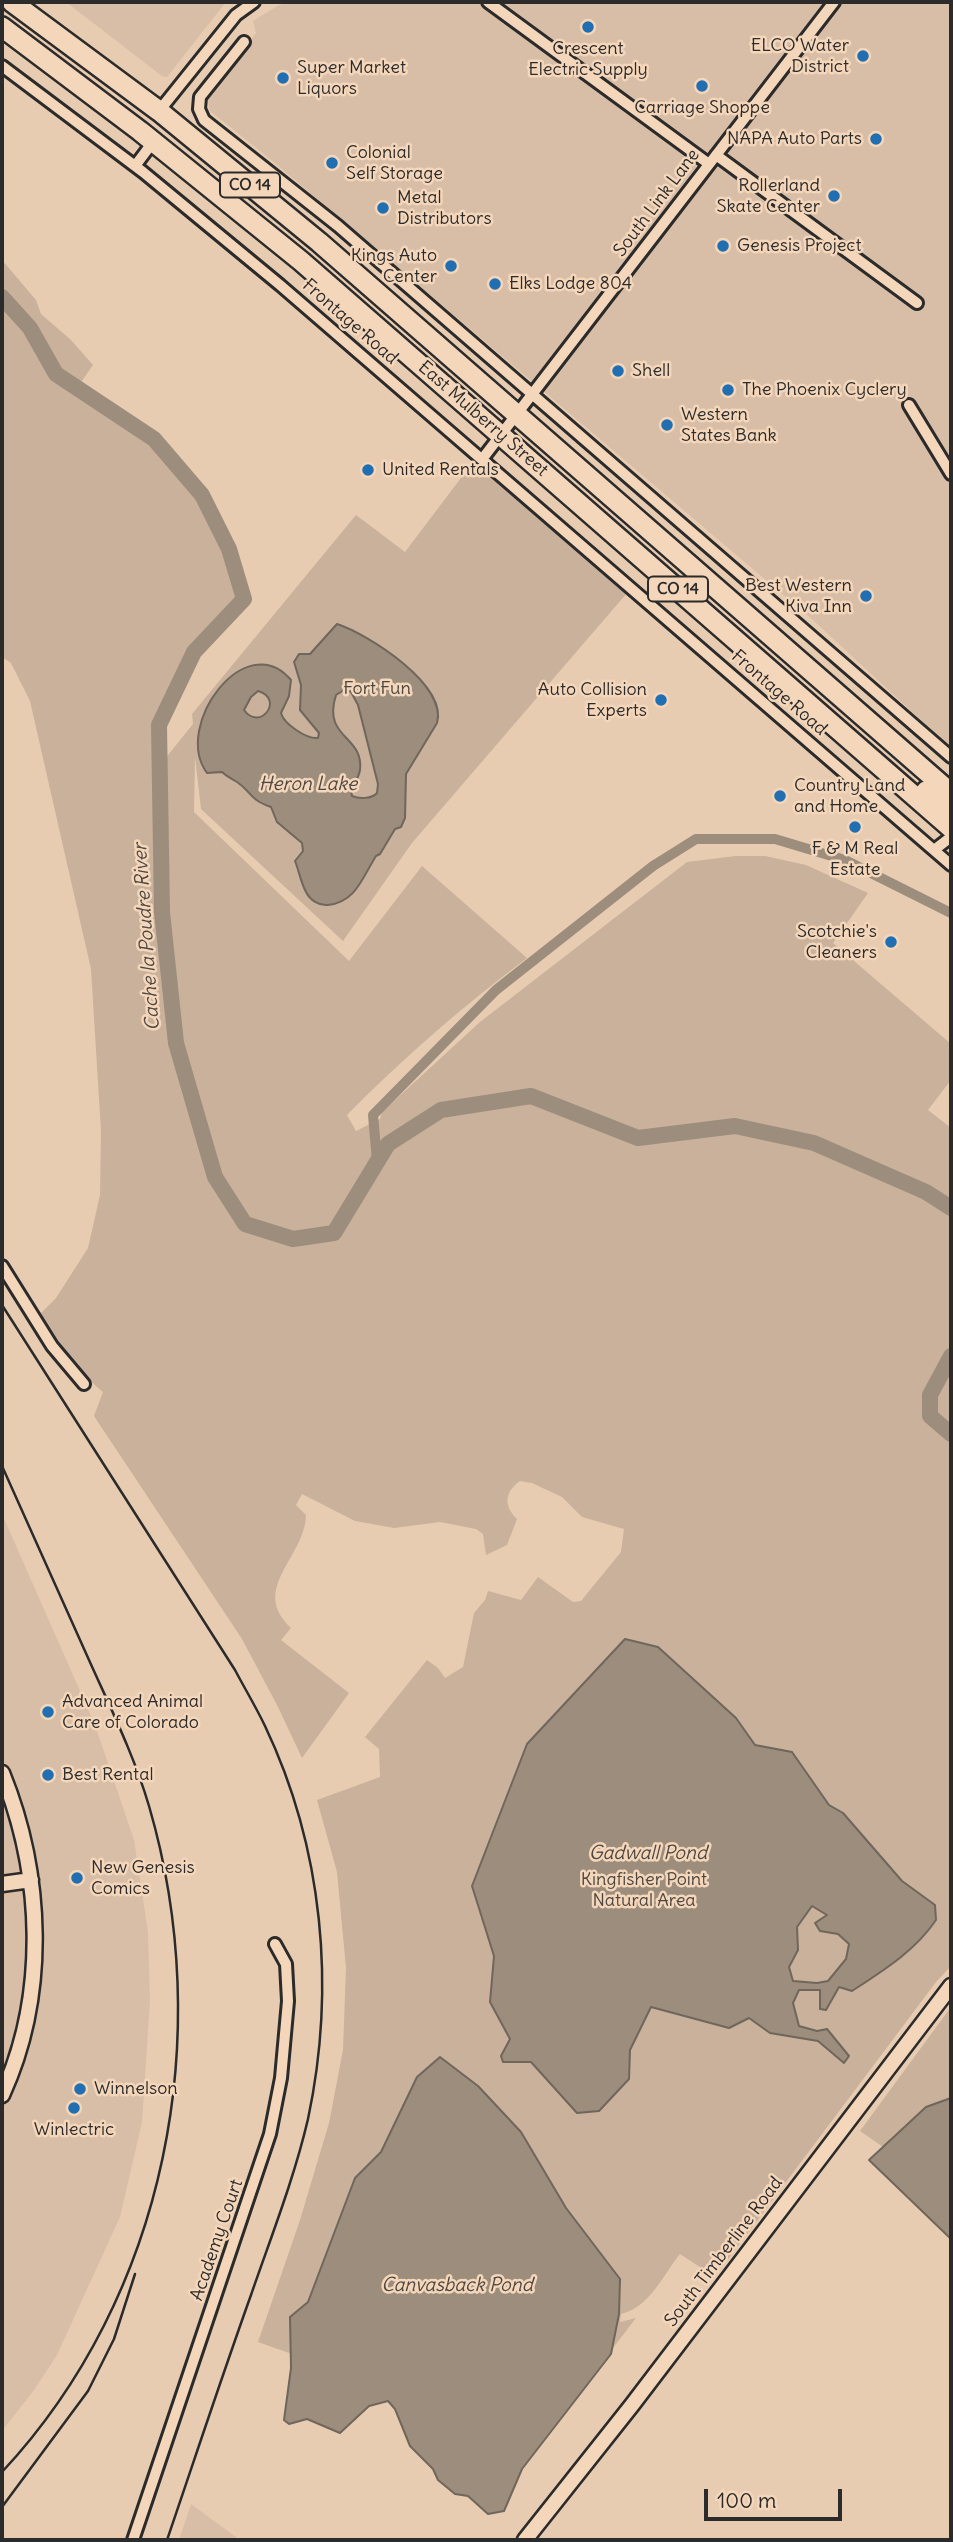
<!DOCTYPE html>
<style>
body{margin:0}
#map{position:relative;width:953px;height:2542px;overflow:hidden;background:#e8ccb1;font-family:Delius,sans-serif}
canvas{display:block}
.frame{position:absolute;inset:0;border:4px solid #2b2b2b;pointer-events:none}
.scale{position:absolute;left:704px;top:2489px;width:138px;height:32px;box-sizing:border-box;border:4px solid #2b2b2b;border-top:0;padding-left:9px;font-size:21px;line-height:24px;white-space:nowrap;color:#2b2b2b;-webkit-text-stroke:5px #f4d6ba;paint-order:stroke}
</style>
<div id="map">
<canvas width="953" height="2542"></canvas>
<div class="frame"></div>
<div class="scale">100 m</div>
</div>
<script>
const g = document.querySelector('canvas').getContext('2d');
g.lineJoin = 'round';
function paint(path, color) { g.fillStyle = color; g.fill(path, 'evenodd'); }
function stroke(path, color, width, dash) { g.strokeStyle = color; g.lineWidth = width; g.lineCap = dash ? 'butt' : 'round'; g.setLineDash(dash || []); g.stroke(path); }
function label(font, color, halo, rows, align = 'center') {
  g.font = font + ' Delius,sans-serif'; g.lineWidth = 5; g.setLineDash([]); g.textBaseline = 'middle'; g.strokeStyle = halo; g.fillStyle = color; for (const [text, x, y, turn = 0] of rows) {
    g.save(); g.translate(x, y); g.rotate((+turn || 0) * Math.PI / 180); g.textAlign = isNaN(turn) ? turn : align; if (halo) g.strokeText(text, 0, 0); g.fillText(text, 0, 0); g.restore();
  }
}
paint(new Path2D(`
 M66 2H226L167 77 162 76Z
 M293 2H951V748L813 620 270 159 209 110 208 96 256 33 253 21 279 5Z
 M2 1514 95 1725 134 1840 148 1932 150 2000 142 2122 120 2217 57 2355 34 2390 2 2431Z
 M191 2504 240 2540H179Z`), '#d8bea6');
paint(new Path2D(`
 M2 260 36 300 41 314 71 340 93 365 77 388 154 439 202 495 229 549 244 599 194 652 159 725 160 765 193 724 192 714 356 515 405 552 473 462 627 593 412 843 343 941 201 809 195 757 194 812 349 961 422 866 527 958C463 1006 403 1058 347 1115L356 1131 380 1119 382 1112 480 1022 687 862 736 856H765L806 865 868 893 833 943 951 1044V1080L928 1110 951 1128V1966L936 1982 723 2266 712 2275 680 2254C663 2275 649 2308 621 2314L620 2322 636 2318 501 2494 399 2392 258 2342 300 2220 329 2123 343 2050 346 1968 337 1872 317 1800 380 1777 379 1749 365 1737 427 1660 438 1668 445 1678 463 1667 474 1613 485 1600 488 1591 521 1600 538 1577 573 1602 581 1601 621 1552 624 1529 582 1517 562 1497 532 1483 520 1481C505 1492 503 1505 517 1519L507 1545 486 1555 483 1534 476 1529 440 1522 394 1528 355 1521 302 1494 296 1505 306 1515C305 1558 249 1588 291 1628L281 1640 349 1693 302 1758 277 1705 242 1639 94 1416 103 1392C74 1367 57 1348 41 1313L56 1298 88 1248 100 1195 101 1131 91 969 30 701 11 663 2 657Z
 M951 2007V2098L926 2107 883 2147 860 2131Z`), '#c9b19b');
const water = new Path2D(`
 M337 624C368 634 448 685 437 723L406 774 405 818 401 827 395 829 380 854 376 856C362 878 356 902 328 905 319 906 310 900 306 892 301 883 299 871 295 861L303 851 302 843 277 822 271 807C248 799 252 792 237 782 231 778 227 777 222 772L207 773C172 726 246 626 291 680L289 696 281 713C284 724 306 739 318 738L319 733 300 710 301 685 294 662 299 654H310ZM344 690 351 692 358 705 378 784 377 793C372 799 359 799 352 796L351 791C354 784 359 777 360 770 364 735 322 739 336 695ZM258 691C285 699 260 732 244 710L251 697Z
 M625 1639 658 1647 736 1718 755 1745 792 1752 829 1805 843 1813 902 1881 935 1905 936 1920C915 1951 884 1970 852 1991L839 1987 826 2010 820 2009V1990H799L793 2003 799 2026 817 2031 827 2029 849 2056 844 2063 818 2041 770 2033 749 2018 729 2028 651 2007 630 2050 629 2079 599 2111 577 2113 531 2062H503L501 2056 510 2039 490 2002 494 1956 472 1886 527 1744ZM812 1906 827 1915 815 1923 820 1931 838 1934 849 1944 846 1959 828 1981 817 1983 793 1981 789 1967 798 1950 797 1927Z
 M440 2057 478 2086 521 2132 566 2208 620 2279 619 2314 611 2354 522 2469 504 2511 488 2514 468 2496 455 2494 438 2480 433 2469 410 2446 395 2409 388 2401 369 2406 340 2433 307 2419 289 2424 284 2420 291 2368 290 2317 308 2302 355 2178 381 2152 417 2077Z
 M951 2098V2239L869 2160 926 2107Z`);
paint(water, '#9d8d7c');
stroke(water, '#6f665c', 2);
stroke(new Path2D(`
 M377 1161 373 1115 496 990 653 866 696 839H775L845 860 951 913`), '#9d8d7c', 10);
stroke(new Path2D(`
 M2 297 30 328 56 374 154 439 202 495 229 549 244 599 194 652 159 725 162 912 176 1043 215 1177 245 1224 293 1239 334 1233 388 1144 441 1110 531 1096 638 1138 735 1126 814 1143 926 1192 951 1208
 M951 1356 930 1395V1416L951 1434`), '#9d8d7c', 16);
const street = new Path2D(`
 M488 2 709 164
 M244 42 200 97 199 109 204 120 338 226 951 757
 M2 66 143 172 280 285 951 865
 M159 111 236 15 254 2
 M716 155 917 303
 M135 166 153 142
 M909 405 951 474
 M483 458 834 2
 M934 850 951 837
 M2 1266 52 1346 84 1384
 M133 2540 270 2134 281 2078 288 2001 286 1964 275 1944`);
const secondary = new Path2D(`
 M2 1773C43 1874 48 1995 2 2095
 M2 1884 31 1880
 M525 2540 632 2405 951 1986`);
const highway = new Path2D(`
 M12 2 159 111 319 242 951 793
 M2 27 140 131 301 261 951 828
 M926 791 951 809`);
stroke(street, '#2b2b2b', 16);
stroke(secondary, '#2b2b2b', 19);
stroke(highway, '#2b2b2b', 24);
stroke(street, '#f4d6ba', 10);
stroke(secondary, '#f4d6ba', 14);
stroke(highway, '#f4d6ba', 19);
stroke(new Path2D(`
 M2 1305 235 1670C245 1689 256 1707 265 1726 323 1848 336 1987 308 2119 294 2179 271 2237 251 2295 222 2376 195 2458 167 2540
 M2 1466C31 1530 60 1595 89 1660 110 1707 134 1755 149 1806 216 2035 167 2295 2 2472
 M2 2507 88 2391 114 2339 135 2274`), '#2b2b2b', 2.5);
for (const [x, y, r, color] of [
 [588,27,7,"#1f6fb2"],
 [863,56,7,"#1f6fb2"],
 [283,78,7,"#1f6fb2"],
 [702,86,7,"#1f6fb2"],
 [876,139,7,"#1f6fb2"],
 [332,163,7,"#1f6fb2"],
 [834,196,7,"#1f6fb2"],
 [383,208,7,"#1f6fb2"],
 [723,246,7,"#1f6fb2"],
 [451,266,7,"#1f6fb2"],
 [495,284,7,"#1f6fb2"],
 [618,371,7,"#1f6fb2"],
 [728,390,7,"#1f6fb2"],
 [667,425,7,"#1f6fb2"],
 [368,470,7,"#1f6fb2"],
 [866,596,7,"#1f6fb2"],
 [661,700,7,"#1f6fb2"],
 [780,796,7,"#1f6fb2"],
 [855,827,7,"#1f6fb2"],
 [891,942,7,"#1f6fb2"],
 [48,1712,7,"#1f6fb2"],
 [48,1775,7,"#1f6fb2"],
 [77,1878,7,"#1f6fb2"],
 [80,2089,7,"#1f6fb2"],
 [74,2108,7,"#1f6fb2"]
]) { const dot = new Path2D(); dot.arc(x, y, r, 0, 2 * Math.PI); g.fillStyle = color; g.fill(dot); stroke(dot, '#f4d6ba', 2.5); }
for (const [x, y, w] of [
 [250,185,60],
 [678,589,60]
]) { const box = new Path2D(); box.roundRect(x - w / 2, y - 12.5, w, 25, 5); g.fillStyle = '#f4d6ba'; g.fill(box); stroke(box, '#2b2b2b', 2); }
label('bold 16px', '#2b2b2b', null, [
 ["CO 14",250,185],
 ["CO 14",678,589]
]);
label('18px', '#2b2b2b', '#f4d6ba', [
 ["ELCO Water",849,46,"right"],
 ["District",849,67,"right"],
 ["Crescent",588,49,"center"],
 ["Electric Supply",588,70,"center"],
 ["Super Market",297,68],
 ["Liquors",297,89],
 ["Carriage Shoppe",702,108,"center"],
 ["NAPA Auto Parts",862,139,"right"],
 ["Colonial",346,153],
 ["Self Storage",346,174],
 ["Rollerland",820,186,"right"],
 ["Skate Center",820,207,"right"],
 ["Metal",397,198],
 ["Distributors",397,219],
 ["Genesis Project",737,246],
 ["Kings Auto",437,256,"right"],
 ["Center",437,277,"right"],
 ["Elks Lodge 804",509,284],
 ["Shell",632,371],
 ["The Phoenix Cyclery",742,390],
 ["Western",681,415],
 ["States Bank",681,436],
 ["United Rentals",382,470],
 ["Best Western",852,586,"right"],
 ["Kiva Inn",852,607,"right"],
 ["Auto Collision",647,690,"right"],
 ["Experts",647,711,"right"],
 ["Country Land",794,786],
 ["and Home",794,807],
 ["F & M Real",855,849,"center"],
 ["Estate",855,870,"center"],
 ["Scotchie's",877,932,"right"],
 ["Cleaners",877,953,"right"],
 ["Advanced Animal",62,1702],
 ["Care of Colorado",62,1723],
 ["Best Rental",62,1775],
 ["New Genesis",91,1868],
 ["Comics",91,1889],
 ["Winnelson",94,2089],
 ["Winlectric",74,2130,"center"]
], 'left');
label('18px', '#2b2b2b', '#f4d6ba', [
 ["South Link Lane",657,203,-53],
 ["Frontage Road",350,322,41],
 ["East Mulberry Street",483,419,41],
 ["Frontage Road",779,693,41],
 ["Academy Court",217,2240,-71],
 ["South Timberline Road",724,2252,-53]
]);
label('18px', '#4b4641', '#f4d6ba', [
 ["Fort Fun",377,689],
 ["Kingfisher Point",644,1880],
 ["Natural Area",644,1901]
]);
label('italic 19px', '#4d4843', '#f4d6ba', [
 ["Heron Lake",308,785],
 ["Cache la Poudre River",147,937,-94],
 ["Gadwall Pond",648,1854],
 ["Canvasback Pond",457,2286]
]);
</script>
